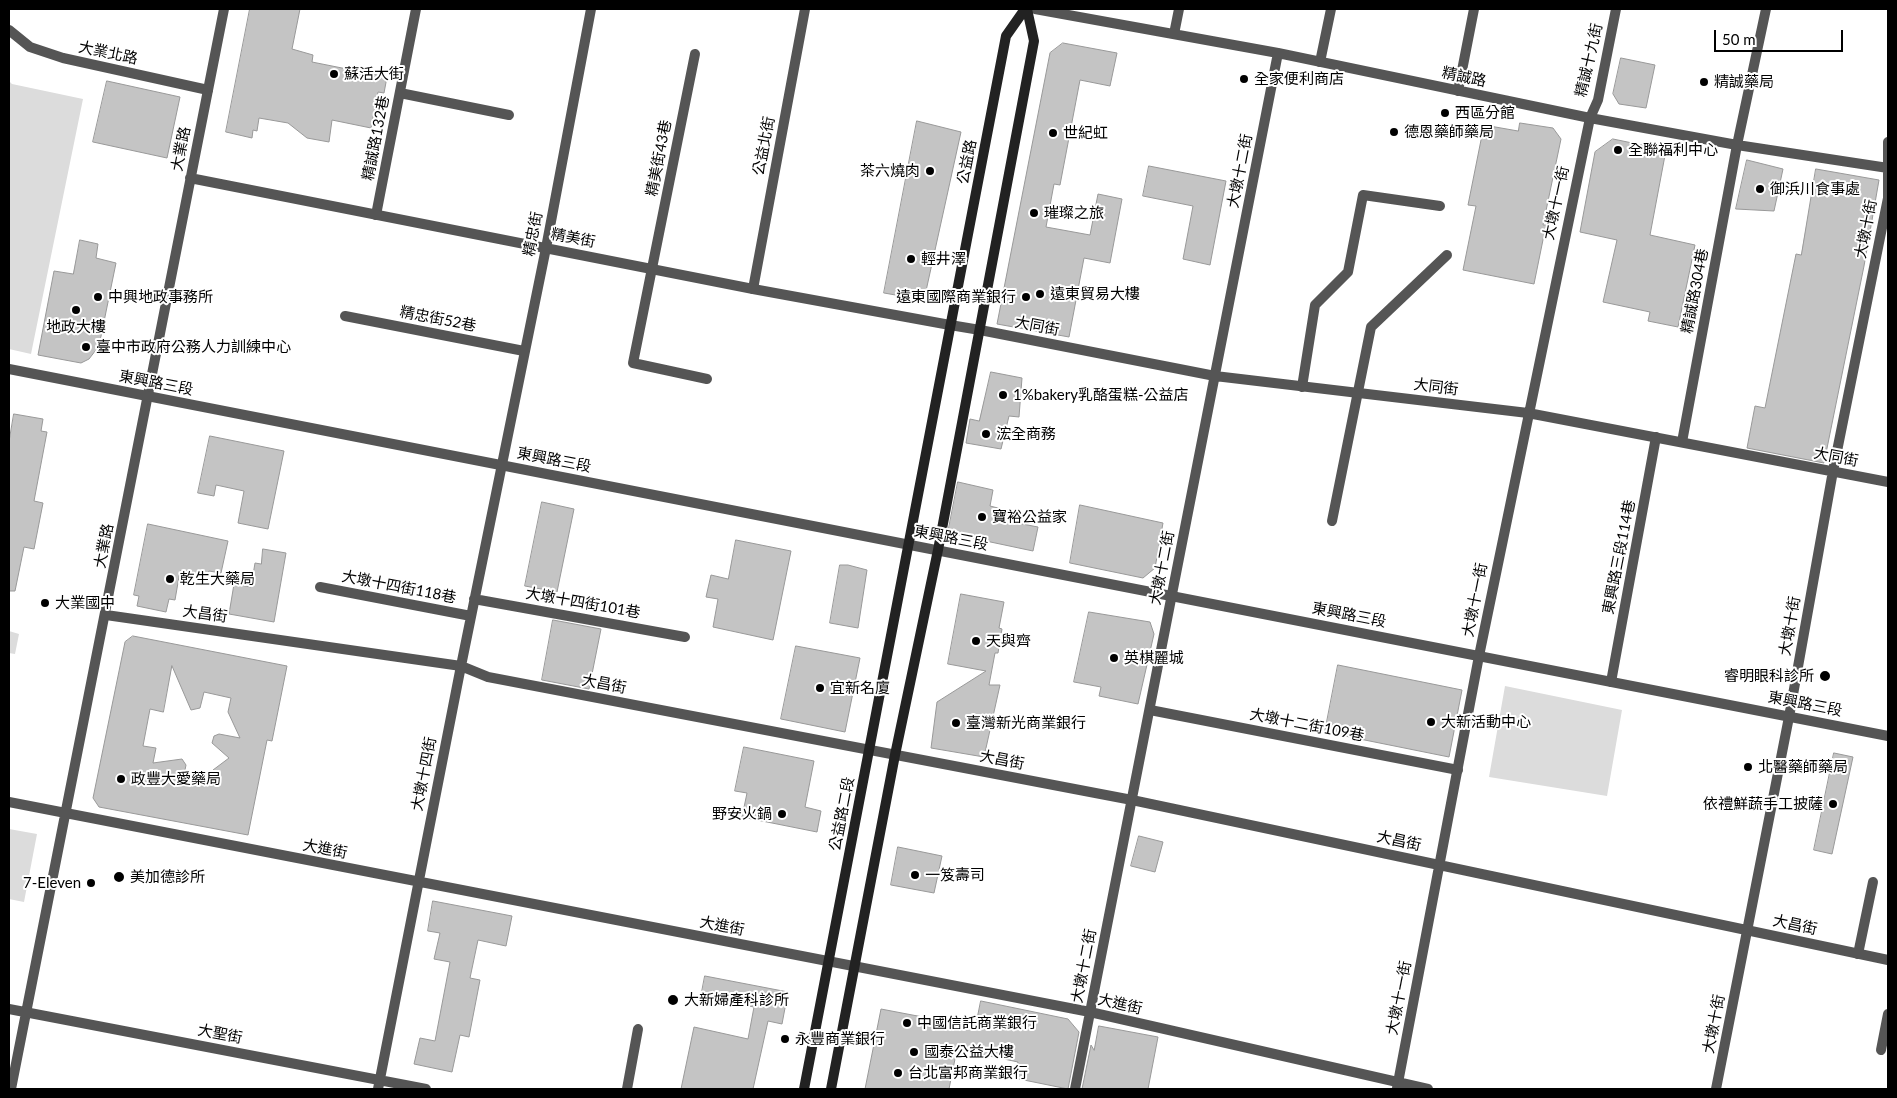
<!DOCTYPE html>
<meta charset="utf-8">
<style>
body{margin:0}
#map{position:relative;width:1897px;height:1098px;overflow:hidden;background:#fff;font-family:Lato,sans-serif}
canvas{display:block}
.frame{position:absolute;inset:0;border:10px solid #000;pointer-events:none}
.scale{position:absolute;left:1714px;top:30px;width:129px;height:22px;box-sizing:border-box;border:2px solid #000;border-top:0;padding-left:6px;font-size:15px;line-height:18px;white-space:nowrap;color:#000;-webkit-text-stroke:4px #fff;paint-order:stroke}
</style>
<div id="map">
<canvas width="1897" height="1098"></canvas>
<div class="frame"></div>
<div class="scale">50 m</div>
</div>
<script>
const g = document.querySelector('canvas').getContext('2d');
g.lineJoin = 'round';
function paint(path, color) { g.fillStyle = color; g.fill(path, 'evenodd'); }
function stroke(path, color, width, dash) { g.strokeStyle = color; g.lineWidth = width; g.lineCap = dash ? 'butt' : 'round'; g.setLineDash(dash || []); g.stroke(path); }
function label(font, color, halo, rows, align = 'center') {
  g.font = font + ' Lato,"Noto Sans TC",sans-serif'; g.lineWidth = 4; g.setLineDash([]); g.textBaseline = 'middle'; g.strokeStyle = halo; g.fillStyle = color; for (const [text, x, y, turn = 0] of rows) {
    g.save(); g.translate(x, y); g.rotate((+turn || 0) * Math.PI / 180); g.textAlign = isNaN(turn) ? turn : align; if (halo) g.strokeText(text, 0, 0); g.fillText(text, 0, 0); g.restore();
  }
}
paint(new Path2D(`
 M9 81 12 84 83 99 31 354 9 349Z
 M9 631 19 634 15 654 9 653Z
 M1505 686 1622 710 1607 796 1489 777Z
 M9 829 37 834 24 902 9 899Z`), '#dcdcdc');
const building = new Path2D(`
 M250 9H300L292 49 313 55 312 62 387 77 384 93 378 92 371 128 332 120 329 142 307 138 288 123 259 118 257 131 253 130 252 138 226 132Z
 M1063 43 1117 53 1110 86 1080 80 1060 185 1054 184 1046 227 1090 235 1098 194 1122 199 1110 263 1084 258 1069 337 997 324 1050 53Z
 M1621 58 1655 65 1646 108 1619 104 1613 94Z
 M107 81 180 97 167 158 93 142Z
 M917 121 961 132 924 300 884 293Z
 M1520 123 1553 128 1561 139 1543 225H1546L1534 284 1463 270 1476 206 1468 205 1484 125 1518 131Z
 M1613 139 1666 150 1650 235 1695 245 1678 327 1648 321 1650 312 1603 302 1617 240 1580 232 1595 152Z
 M1747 160 1783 169 1774 211 1736 209Z
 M1149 166 1226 181 1210 265 1183 259 1193 206 1143 196Z
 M1816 169 1879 180 1864 266 1824 463 1747 448 1755 406 1765 408 1796 254 1801 255Z
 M80 240 98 244 96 258 116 263 99 346 89 359 81 363 38 355 54 271 73 274Z
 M991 372 1022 378 1019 417 1009 416 1001 449 966 443 970 419 979 421Z
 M14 414 43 419 41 431 47 432 34 501 43 503 34 549 24 547 15 591H9V442Z
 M210 436 284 451 268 529 238 523 244 491 216 485 214 496 198 493Z
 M958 482 993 490 990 506 1014 512 1012 522 1038 527 1033 551 948 533Z
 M542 502 574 509 557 592 525 586Z
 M1080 505 1163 523 1155 568 1143 578 1070 563Z
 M148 524 228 541 221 573 209 571 207 576 180 571 175 600 169 599 166 612 137 606 139 596 134 595Z
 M736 540 791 551 773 640 713 627 718 599 706 597 711 575 728 579Z
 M263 549 286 553 274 622 229 614 234 584 251 587 255 563 261 564Z
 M840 565H848L867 570 858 628 830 623Z
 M961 594 1004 602 999 628 1002 629 998 653H995L989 685H1000L984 757 931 748 937 702 986 671 948 664Z
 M1089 612 1150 622 1154 634 1138 704 1099 696 1101 687 1074 682Z
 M553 620 601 629 589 689 542 680Z
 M133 636 287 666 272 741 267 740 248 835 99 807 93 798 125 642ZM172 666 191 710 200 708 204 692 231 698 228 712 240 738 219 734 214 736 212 743 229 758 213 770 210 785 183 780 186 765 182 759 153 763 156 748 143 746 150 709 163 712Z
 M796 646 860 658 845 732 781 719Z
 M1338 665 1462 690 1449 757 1325 732Z
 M744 747 814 761 805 807 821 811 817 832 742 817 747 793 735 791Z
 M1834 753 1853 757 1832 854 1814 850Z
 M1139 836 1163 842 1155 872 1131 866Z
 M898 847 942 856 934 893 891 885Z
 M433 901 512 916 506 946 478 940 470 978 480 980 469 1037 460 1035 452 1072 414 1064 420 1038 435 1041 450 962 434 959 440 933 428 931Z
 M705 976 788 992 782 1024 768 1021 753 1089H681L694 1027 748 1039 754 1007 701 997Z
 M981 1001 1068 1019 1079 1032 1068 1089 1014 1078 1018 1062 957 1049 949 1089H865L881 1009 975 1027Z
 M1099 1026 1158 1037 1148 1089H1082L1091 1045 1094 1050Z`);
paint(building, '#c4c4c4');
stroke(building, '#999', 1);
stroke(new Path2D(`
 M9 30 30 47 63 58 208 90
 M695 54 633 363 707 379
 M1320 62 1331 9
 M400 93 509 115
 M376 215 416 9
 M753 289 805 9
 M345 316 524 351
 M1302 387 1315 305 1348 272 1363 195 1440 206
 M1682 442 1737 145
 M1332 521 1371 327 1447 255
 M1611 682 1656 437
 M1150 710 1458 770
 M1858 954 1873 882
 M1881 1050 1888 1014`), '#555', 10);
stroke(new Path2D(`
 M1035 9 1278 53 1590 118 1737 145 1888 168
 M1174 34 1179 9
 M1458 91 1474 9
 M1737 145 1766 9
 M190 178 753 289 950 325
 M980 330 1215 376 1528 413 1888 482
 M320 587 471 616
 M474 599 685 637
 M106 615 461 666 488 677 1132 800 1888 960
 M9 802 1090 1012 1428 1089
 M9 1009 426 1089
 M1397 1088 1479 656 1590 118 1598 100 1616 9
 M11 1089 224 9
 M378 1089 461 666 546 248 591 9
 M627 1089 638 1029
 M1075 1089 1278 53
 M1716 1089 1789 717 1833 471 1888 198V142`), '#555', 10);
stroke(new Path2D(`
 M950 325 980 330
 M9 369 1888 736`), '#555', 10);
stroke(new Path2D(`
 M804 1089 1006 36 1025 9
 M831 1089 895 755 938 550 1034 41 1027 9`), '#222', 10);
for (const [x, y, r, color] of [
 [334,74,5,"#000"],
 [1244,79,5,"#000"],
 [1704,82,5,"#000"],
 [1445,113,5,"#000"],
 [1394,132,5,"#000"],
 [1053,133,5,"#000"],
 [1618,150,5,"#000"],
 [930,171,5,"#000"],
 [1760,189,5,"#000"],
 [1034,213,5,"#000"],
 [911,259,5,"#000"],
 [1040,294,5,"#000"],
 [98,297,5,"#000"],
 [1026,297,5,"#000"],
 [76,310,5,"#000"],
 [86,347,5,"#000"],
 [1003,395,5,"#000"],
 [986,434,5,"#000"],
 [982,517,5,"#000"],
 [170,579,5,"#000"],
 [45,603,5,"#000"],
 [976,641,5,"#000"],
 [1114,658,5,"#000"],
 [1825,676,6,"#000"],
 [820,688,5,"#000"],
 [1431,722,5,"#000"],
 [956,723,5,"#000"],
 [1748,767,5,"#000"],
 [121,779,5,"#000"],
 [1833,804,5,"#000"],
 [782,814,5,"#000"],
 [915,875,5,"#000"],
 [119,877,6,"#000"],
 [91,883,5,"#000"],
 [673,1000,6,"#000"],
 [907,1023,5,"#000"],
 [785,1039,5,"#000"],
 [914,1052,5,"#000"],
 [898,1073,5,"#000"]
]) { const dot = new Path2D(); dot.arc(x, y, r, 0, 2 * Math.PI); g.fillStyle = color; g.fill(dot); stroke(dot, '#fff', 2); }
label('15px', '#000', '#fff', [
 ["大業北路",108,53,12],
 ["精誠十九街",1589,60,-77],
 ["精誠路",1464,77,12],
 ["精誠路132巷",376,138,-79],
 ["公益北街",764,146,-79],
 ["大業路",181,149,-79],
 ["精美街43巷",659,158,-79],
 ["公益路",967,162,-79],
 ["大墩十二街",1240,171,-79],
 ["大墩十一街",1556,203,-78],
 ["大墩十街",1866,229,-79],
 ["精忠街",533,234,-79],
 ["精美街",573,238,11],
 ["精誠路304巷",1695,291,-79],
 ["精忠街52巷",438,319,11],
 ["大同街",1037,326,11],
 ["東興路三段",156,383,11],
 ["大同街",1436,387,7],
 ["大同街",1836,457,11],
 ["東興路三段",554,460,11],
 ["東興路三段",951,538,11],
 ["大業路",104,546,-79],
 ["東興路三段114巷",1619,557,-79],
 ["大墩十二街",1162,568,-79],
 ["大墩十四街118巷",399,587,11],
 ["大墩十一街",1475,600,-79],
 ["大墩十四街101巷",583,603,10],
 ["大昌街",205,614,8],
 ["東興路三段",1349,615,11],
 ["大墩十街",1790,626,-80],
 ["大昌街",604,684,11],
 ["東興路三段",1805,704,11],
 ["大墩十二街109巷",1307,725,11],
 ["大昌街",1002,760,11],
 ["大墩十四街",424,774,-79],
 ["公益路二段",842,814,-79],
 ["大昌街",1399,841,12],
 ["大進街",325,849,11],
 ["大昌街",1795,925,12],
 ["大進街",722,926,11],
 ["大墩十二街",1084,966,-79],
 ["大墩十一街",1399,998,-79],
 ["大進街",1120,1004,13],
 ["大墩十街",1714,1024,-79],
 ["大聖街",220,1034,11]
]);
label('15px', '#000', '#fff', [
 ["蘇活大街",344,74],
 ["全家便利商店",1254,79],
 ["精誠藥局",1714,82],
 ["西區分館",1455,113],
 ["德恩藥師藥局",1404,132],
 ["世紀虹",1063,133],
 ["全聯福利中心",1628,150],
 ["茶六燒肉",920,171,"right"],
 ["御浜川食事處",1770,189],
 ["璀璨之旅",1044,213],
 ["輕井澤",921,259],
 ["遠東貿易大樓",1050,294],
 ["中興地政事務所",108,297],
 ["遠東國際商業銀行",1016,297,"right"],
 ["地政大樓",76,327,"center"],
 ["臺中市政府公務人力訓練中心",96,347],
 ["1%bakery乳酪蛋糕-公益店",1013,395],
 ["浤全商務",996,434],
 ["寶裕公益家",992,517],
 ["乾生大藥局",180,579],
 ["大業國中",55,603],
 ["天與齊",986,641],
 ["英棋麗城",1124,658],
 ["睿明眼科診所",1814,676,"right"],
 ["宜新名廈",830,688],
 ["大新活動中心",1441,722],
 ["臺灣新光商業銀行",966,723],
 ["北醫藥師藥局",1758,767],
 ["政豐大愛藥局",131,779],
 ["依禮鮮蔬手工披薩",1823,804,"right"],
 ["野安火鍋",772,814,"right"],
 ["一笈壽司",925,875],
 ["美加德診所",130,877],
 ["7-Eleven",81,883,"right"],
 ["大新婦產科診所",684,1000],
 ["中國信託商業銀行",917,1023],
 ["永豐商業銀行",795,1039],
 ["國泰公益大樓",924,1052],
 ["台北富邦商業銀行",908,1073]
], 'left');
</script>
